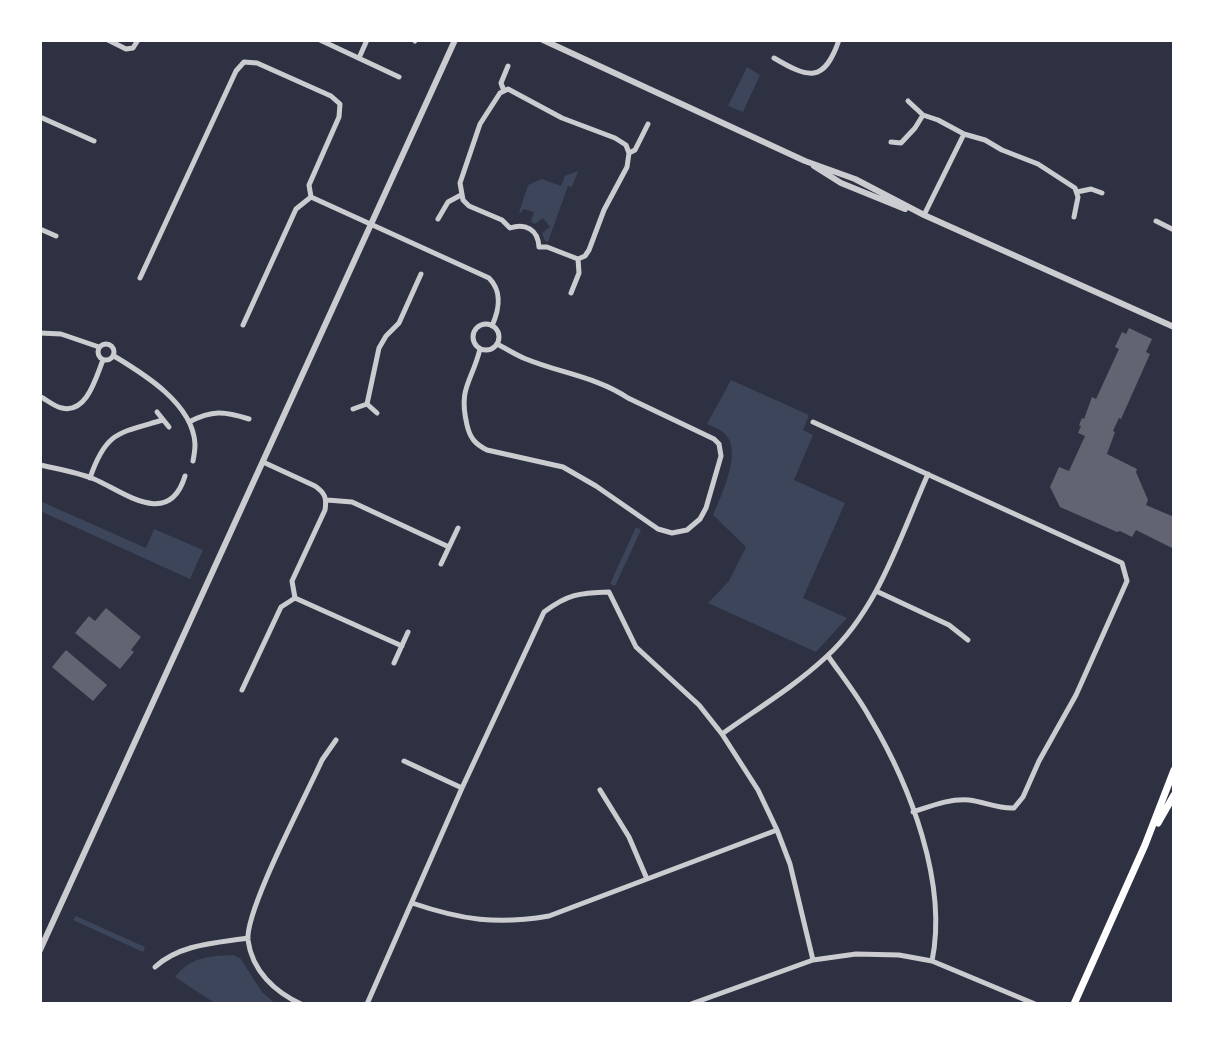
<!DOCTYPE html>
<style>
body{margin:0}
#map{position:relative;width:1214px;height:1044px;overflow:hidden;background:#2d3142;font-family:Mulish,sans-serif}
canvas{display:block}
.frame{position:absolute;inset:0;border:42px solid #fff;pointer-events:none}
</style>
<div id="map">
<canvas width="1214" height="1044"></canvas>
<div class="frame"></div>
</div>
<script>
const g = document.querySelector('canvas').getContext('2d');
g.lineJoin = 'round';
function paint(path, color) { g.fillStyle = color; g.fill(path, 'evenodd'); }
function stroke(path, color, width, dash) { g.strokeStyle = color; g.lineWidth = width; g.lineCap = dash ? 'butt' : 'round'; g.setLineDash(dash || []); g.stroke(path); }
paint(new Path2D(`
 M747 67 760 75 743 112 728 106Z
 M578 171 572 187 568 186 548 242 545 241 542 233 550 227 543 218 535 224 531 222 534 212 523 209 521 213 519 212 528 185 542 179 561 186 565 176Z
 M731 380 809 415 803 430 813 435 794 480 845 503 803 598 847 618 816 652 708 603 729 581 746 547 713 515C721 496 742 453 726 435 721 429 713 427 707 424Z
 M40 501 146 548 154 529 203 550 190 579 40 511Z
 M636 527 641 530 615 586 610 584Z
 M76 916 145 947 143 952 73 920Z
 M233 955 240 958 262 992 276 1004H216L175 977C190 957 209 956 233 955Z`), '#3c4559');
paint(new Path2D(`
 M1129 328 1152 339 1146 352 1150 354 1121 419 1119 418 1113 431 1115 432 1107 454 1137 469 1136 472 1148 500 1146 505 1174 517V549L1136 530 1132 537 1120 531 1117 532 1060 507 1050 487 1059 467 1069 471 1085 436 1078 433 1081 426 1079 425 1082 418 1084 419 1092 397 1096 399 1119 349 1115 347 1122 332 1126 334Z
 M106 608 141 637 131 650 134 652 120 669 75 633 89 616 95 621Z
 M66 650 107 685 93 701 52 667Z`), '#626471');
stroke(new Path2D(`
 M108 40 126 49 133 48 138 40
 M320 40 399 77
 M414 40 415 41
 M359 58 367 40
 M774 58C808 78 824 84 839 40
 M508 89 562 118 615 138 626 145 629 153 627 167 604 210 589 250 585 256 578 259 547 247H539C538 229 525 223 510 228L502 220 469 206 463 200 460 183 480 124 500 93Z
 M504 91 501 83 508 66
 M908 101 923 115 938 120 964 134 985 140 1002 150 1038 164 1075 188 1078 197 1074 217
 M40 117 94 141
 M891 142 901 143 915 128 923 115
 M629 153 635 150 648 124
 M1077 192 1091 189 1102 193
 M924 215 964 134
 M438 219 448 202 461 195
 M1156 221 1174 230
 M40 229 56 236
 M140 278 236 71 244 62 257 63 331 96 340 104 339 117 309 185 311 197 489 278C503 292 499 310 492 326
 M571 293 579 273 578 259
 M473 337a13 13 0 1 1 26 0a13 13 0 1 1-26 0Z
 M243 325 296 209 311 197
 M40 333 61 334 99 347
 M98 352a8 8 0 1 1 16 0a8 8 0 1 1-16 0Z
 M480 349C472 382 458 387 467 425 470 438 475 444 487 450L563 467 596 486 658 529 672 533 687 530 700 519 706 508 721 456 719 444 714 439 628 398C597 377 560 373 526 359 516 355 507 349 497 344
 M114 356C144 374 193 404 195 444 195 449 194 456 193 461
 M41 397C47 400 55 407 62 408 87 414 96 377 103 360
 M367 404 379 348 386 336 399 323 421 274
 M353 409 367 404 377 413
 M157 412 169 427
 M189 422C212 410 224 411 249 419
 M813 422 1122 563 1127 581 1076 695 1039 761 1023 797 1014 808C998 809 985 802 969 800 951 798 931 806 913 812
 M263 462 315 486C325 493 327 498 325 510L292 581 295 598 402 646
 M40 465C58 469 77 472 94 479 124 492 169 529 185 476
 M90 478C106 431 119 433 163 420
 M327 500 352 502 449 547
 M441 564 458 528
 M876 591 949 625 968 640
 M828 656C842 676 858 696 870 718 910 785 948 883 932 961
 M394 663 408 632
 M242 690 281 607 295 598
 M722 734C757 709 795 686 826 657 878 610 900 537 928 474
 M404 761 462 788
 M600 790 629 837 647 879
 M412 903C462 920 497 925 549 916L777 830
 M155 967C180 944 216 943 248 938
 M301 1004C275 992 252 971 248 940 245 910 307 794 322 760L336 740
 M367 1004 462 788 544 612C568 594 579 593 609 592L636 647 699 705 722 734 758 790 777 830 790 864 813 960
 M691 1004 813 960 856 954 899 955 932 961 1035 1004`), '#caccd0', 5);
stroke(new Path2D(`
 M543 40 805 161 855 179 924 215 1174 327
 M814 166 841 183 905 209
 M40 950 455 40`), '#caccd0', 6);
stroke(new Path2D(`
 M1158 823 1174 795
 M1074 1004 1145 845 1174 770`), '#fff', 7);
</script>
